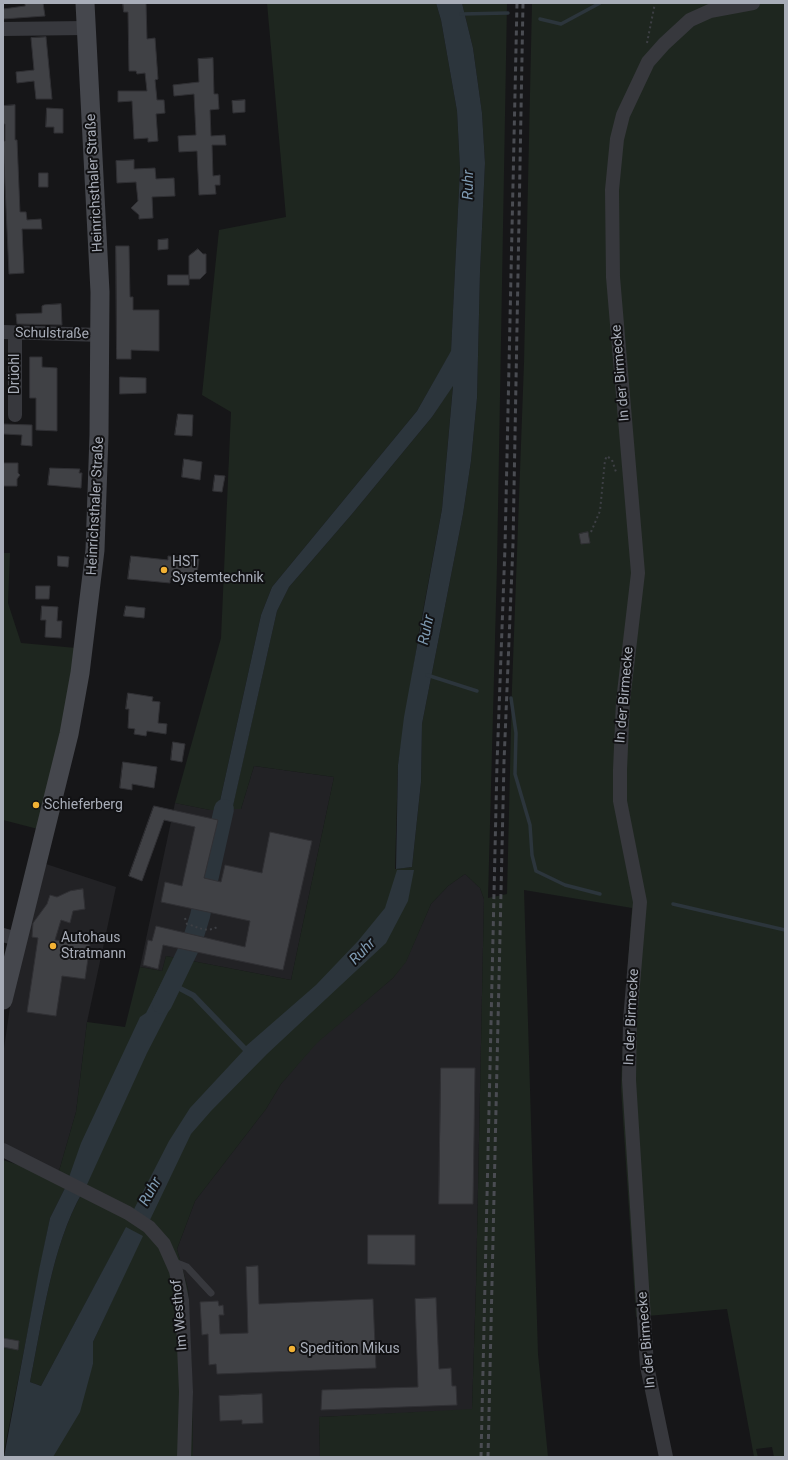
<!DOCTYPE html>
<meta charset="utf-8">
<style>
body{margin:0}
#map{position:relative;width:788px;height:1460px;overflow:hidden;background:#161618;font-family:Roboto,sans-serif}
canvas{display:block}
.frame{position:absolute;inset:0;border:4px solid #a8adb8;pointer-events:none}
</style>
<div id="map">
<canvas width="788" height="1460"></canvas>
<div class="frame"></div>
</div>
<script>
const g = document.querySelector('canvas').getContext('2d');
g.lineJoin = 'round';
function paint(path, color) { g.fillStyle = color; g.fill(path, 'evenodd'); }
function stroke(path, color, width, dash) { g.strokeStyle = color; g.lineWidth = width; g.lineCap = dash ? 'butt' : 'round'; g.setLineDash(dash || []); g.stroke(path); }
function label(font, color, halo, rows, align = 'center') {
  g.font = font + ' Roboto,sans-serif'; g.lineWidth = 4; g.setLineDash([]); g.textBaseline = 'middle'; g.strokeStyle = halo; g.fillStyle = color; for (const [text, x, y, turn = 0] of rows) {
    g.save(); g.translate(x, y); g.rotate((+turn || 0) * Math.PI / 180); g.textAlign = isNaN(turn) ? turn : align; if (halo) g.strokeText(text, 0, 0); g.fillText(text, 0, 0); g.restore();
  }
}
paint(new Path2D(`
 M254 766 334 777 291 980 166 956 162 971 140 967 175 803 210 810H218L216 835 225 837 232 809H241Z
 M46 864 116 887 87 1022 76 1112 59 1171 3 1145V1055L20 938Z
 M465 874 480 888 484 899 476 1286 472 1410 319 1417 320 1457H193L192 1379 188 1289 177 1249 195 1201 266 1109 281 1084 316 1043 393 978 406 961 431 904 448 886Z`), '#222225');
paint(new Path2D(`
 M267 3H436L441 20 457 111 460 169 451 352 417 411 272 587 261 615 218 810H210L175 803 221 638 231 412 202 395 219 230 286 217Z
 M462 3H507L497 565 488 898 507 894 512 688 524 363 532 3H785V1457H774L772 1447 756 1449 758 1457H754L727 1309 636 1317 621 1088 623 1031 632 908 524 890 538 1354 548 1457H320L319 1417 472 1409 476 1286 484 899 480 888 465 874 448 886 431 904 406 962 393 978 317 1043 281 1084 266 1109 195 1201 177 1249 188 1289 192 1379 193 1457H53L93 1364V1342L122 1279 126 1228 41 1386 30 1382C42 1323 52 1245 82 1193L67 1184 50 1218 3 1457V1160L50 1175 59 1171 76 1112 87 1022 125 1027 140 967 162 971 166 956 291 980 334 777 254 766 241 809H232L277 611 289 587 352 514 432 417 453 385 442 509 420 627 398 765 395 869 412 867 421 782 422 724 463 514 471 461 477 398 480 272 485 163 482 113 473 48Z
 M3 553H10L8 603 21 643 76 648 61 741 38 829 3 820Z`), '#1e261f');
paint(new Path2D(`
 M436 3H462L473 48 482 113 485 163 480 272 477 398 471 461 463 514 422 724 421 782 412 867 396 869 398 765 404 717 442 509 453 386 432 417 352 514 289 587 277 611 226 837 216 835 218 810 261 615 272 587 417 411 451 351 460 169 457 111 441 20Z
 M397 870H414L408 901 386 943 267 1054 211 1111 191 1134 149 1222 132 1213 169 1141 190 1108 243 1051 192 998 179 991 147 1053 85 1189 68 1180 81 1143 140 1017 146 1013 165 976 182 984 181 986 195 993 246 1046 316 985 358 941 385 908Z
 M67 1184 82 1193C52 1245 42 1323 30 1382L41 1386 126 1227 143 1236 93 1342V1364L80 1412 53 1457H4L39 1270 50 1218Z`), '#2c353c');
stroke(new Path2D(`
 M461 14 508 13
 M540 19 561 24 600 3
 M427 675 477 691
 M511 698 516 733 515 774 530 825 532 855 536 871 565 885 600 894
 M673 904 785 930`), '#2c353c', 3.5);
stroke(new Path2D(`
 M162 1004 192 942 200 916 224 809`), '#2c353c', 20);
const building = new Path2D(`
 M25 3H43L45 16 3 19V9L25 6Z
 M123 3H146L147 39 155 38 158 79 155 80 157 100H164L165 113 156 114 158 141 148 142V138L134 139 132 101 118 102V91H147L145 73 137 74 136 71H129L128 12H124Z
 M46 37 52 99H36L34 81 17 83 16 72 34 70 31 38Z
 M213 58 214 94H218L219 109 210 110 211 136 225 135 226 145H212L213 176 220 175V185H215L216 194 199 195 197 151 179 152 178 136 196 135 194 94 174 96 173 85 199 82 198 59Z
 M245 100V112L233 113 232 101Z
 M15 105V140H17L20 212H26L27 220 41 219 42 229H22L24 273 9 274 3 141H5V124H3V106Z
 M47 108 63 109V133H54V127H46Z
 M134 160V169L155 168 156 179 174 178 175 196 152 197 153 218 139 219V215L131 208 138 201 136 182 117 183 116 161Z
 M39 173H48V187H39Z
 M168 239V249L158 250V240Z
 M116 246H129L130 297H133V310H159V351L131 350V359H117Z
 M198 249 203 254H206V273L200 279H189V256Z
 M168 275H189V285H168Z
 M61 304 62 325 17 324 16 314 42 313V306L44 305Z
 M30 357H42V367L57 368V431L36 430V398H30Z
 M120 377 146 378V393L120 394Z
 M178 414 193 415 192 436 175 435Z
 M4 424 32 425V446L21 445 22 435 4 434Z
 M184 459 202 462 200 480 182 477Z
 M3 463H18V473L20 475 17 479V486H3Z
 M50 468 80 469 79 473H82L81 488 48 485Z
 M215 475 225 476 222 492 213 491Z
 M588 532 590 543 581 544 579 534Z
 M58 556 69 557 68 567 58 566Z
 M131 556 168 560V556L199 559 196 582 170 580V583L128 579Z
 M36 586H50L49 599H36Z
 M42 606 58 607 57 621H62L61 638 45 637 46 620H41Z
 M126 606 145 608 144 618 124 616Z
 M128 693 153 697 152 701 160 702 158 723 167 724 166 734 147 731 146 736 134 734 135 729 128 728 129 709H126Z
 M173 742 185 744 182 762 171 760Z
 M123 762 157 767 154 788 132 784V790L120 788Z
 M154 806 218 820 204 878 221 882 225 865 262 873 270 832 312 841 283 970 163 945 158 969 143 965 148 940 152 941 156 926 245 947 250 921 161 902 165 882 182 886 195 827 164 820 142 881 129 876Z
 M83 889 85 909 73 911 70 923 61 920 55 940 90 945 85 979 62 976 56 1016 27 1012 38 938 32 937 33 923 47 904 50 895 57 897 70 891Z
 M441 1068H475L473 1204H439Z
 M368 1235H415V1265L368 1264Z
 M258 1266 259 1304 373 1299 376 1368 217 1374 216 1364 209 1365 208 1334 202 1335 200 1302 218 1301 219 1306 223 1305 224 1315H219L220 1334 248 1333 246 1267Z
 M436 1298 439 1369 451 1368 452 1386H456L457 1405 321 1410 322 1390 418 1387 415 1299Z
 M3 1338 19 1341 18 1350 3 1347Z
 M262 1394 263 1423 242 1424V1420L220 1421 219 1396Z`);
paint(building, '#404145');
stroke(building, '#303034', 1);
stroke(new Path2D(`
 M647 43 655 3
 M591 532 600 511 605 460 607 456 612 460 616 472
 M185 918 187 924C198 927 206 933 217 927`), '#3d3f44', 2, [2, 3]);
stroke(new Path2D(`
 M172 1261 187 1267 211 1293`), '#37383d', 7);
stroke(new Path2D(`
 M3 29 86 28
 M3 332 101 335
 M15 415V333
 M3 935 17 939
 M3 1150 128 1213 149 1227 164 1244 176 1271 182 1300 186 1392 184 1457
 M666 1457 647 1366 629 1080 630 1020 640 902 620 801V770L623 701 638 573 613 277 612 190 617 139 623 115 648 62 664 44 690 20 710 11 753 3`), '#37383d', 14);
stroke(new Path2D(`
 M3 1000 69 734 80 673 95 550 99 435 100 292 85 3`), '#45474d', 19);
stroke(new Path2D(`
 M481 1457 497 764 505 547 517 3
 M488 1457 504 762 513 544 523 3`), '#4a4c52', 3, [5, 4]);
for (const [x, y, r, color] of [
 [164,570,4,"#f2b134"],
 [36,805,4,"#f2b134"],
 [53,946,4,"#f2b134"],
 [292,1349,4,"#f2b134"]
]) { const dot = new Path2D(); dot.arc(x, y, r, 0, 2 * Math.PI); g.fillStyle = color; g.fill(dot); stroke(dot, '#111113', 1.5); }
label('14px', '#a8adb8', '#111113', [
 ["Heinrichsthaler Straße",95,183,-93],
 ["Schulstraße",52,334,1],
 ["In der Birmecke",621,373,-95],
 ["Drüohl",15,374,-90],
 ["Heinrichsthaler Straße",96,506,-87],
 ["In der Birmecke",625,695,-85],
 ["In der Birmecke",632,1017,-87],
 ["Im Westhof",180,1315,-95],
 ["In der Birmecke",647,1340,-95]
]);
label('14px', '#a8adb8', '#111113', [
 ["HST",172,562],
 ["Systemtechnik",172,578],
 ["Schieferberg",44,805],
 ["Autohaus",61,938],
 ["Stratmann",61,954],
 ["Spedition Mikus",300,1349]
], 'left');
label('italic 15px', '#7f9bb3', '#111113', [
 ["Ruhr",469,185,-89],
 ["Ruhr",427,630,-78],
 ["Ruhr",363,952,-46],
 ["Ruhr",151,1192,-61]
]);
</script>
